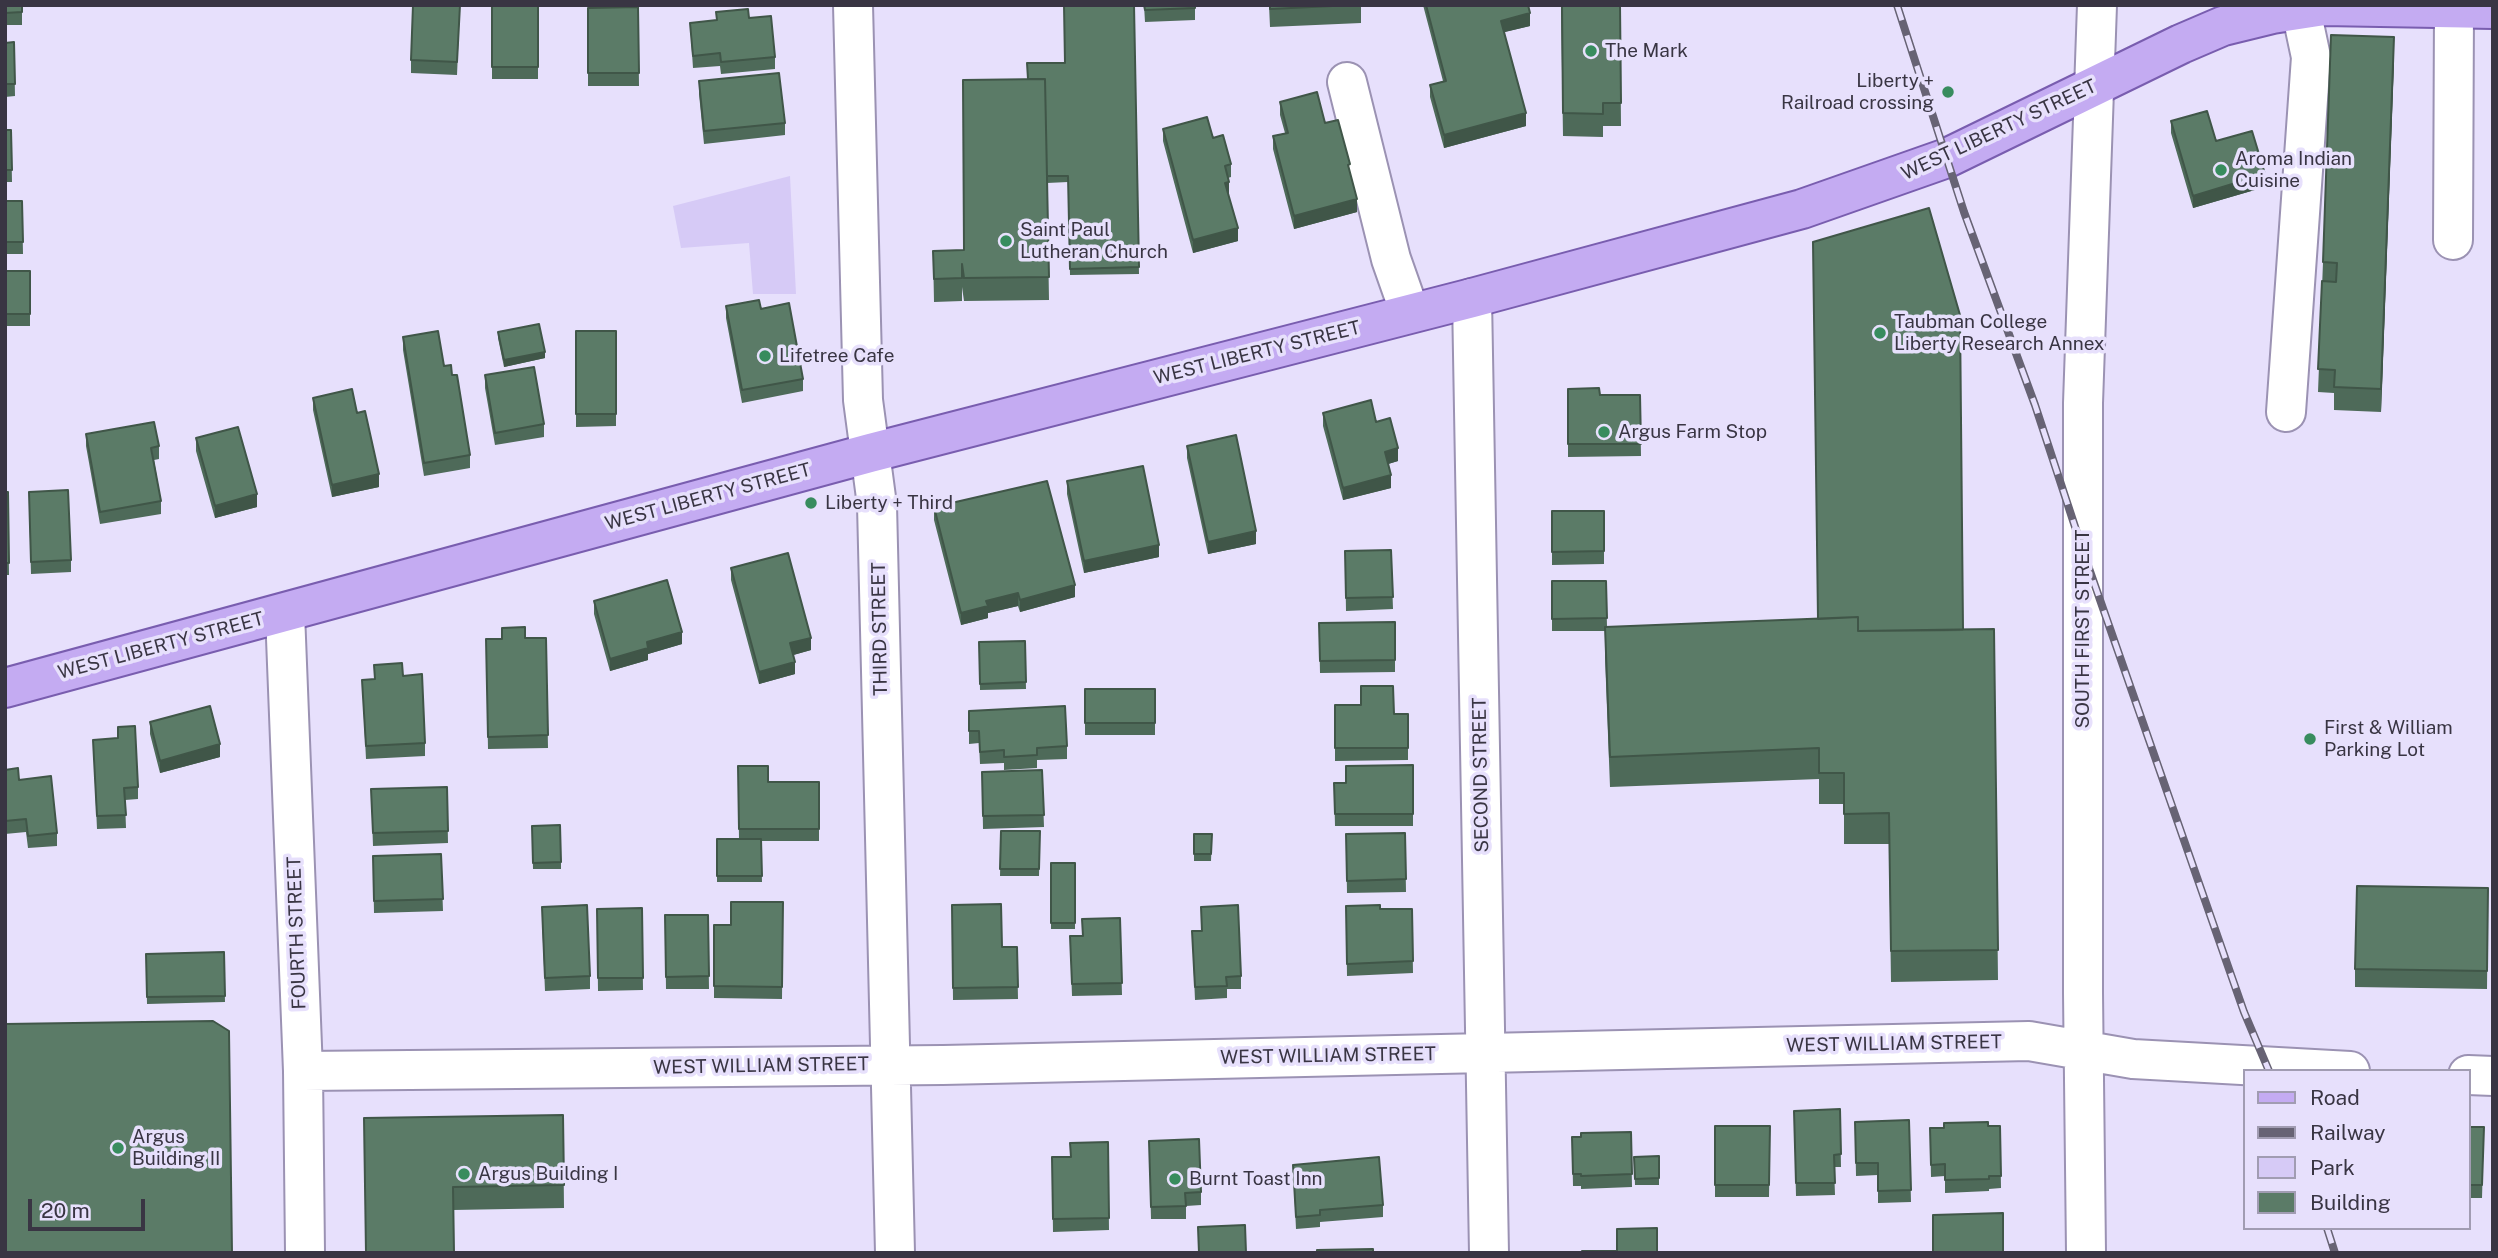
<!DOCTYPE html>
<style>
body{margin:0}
#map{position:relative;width:2498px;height:1258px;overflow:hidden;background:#e7e0fc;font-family:"Public Sans",sans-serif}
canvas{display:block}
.frame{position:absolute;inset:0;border:7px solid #393543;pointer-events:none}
.legend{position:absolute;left:2243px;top:1069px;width:228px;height:161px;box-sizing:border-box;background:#e7e0fc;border:2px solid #a19cb2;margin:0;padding:9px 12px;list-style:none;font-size:21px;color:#393543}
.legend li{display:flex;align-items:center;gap:14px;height:35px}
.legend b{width:35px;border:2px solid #a19cb2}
.scale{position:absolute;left:28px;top:1199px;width:117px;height:32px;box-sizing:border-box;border:4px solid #393543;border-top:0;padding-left:9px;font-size:21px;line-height:24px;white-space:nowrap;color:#393543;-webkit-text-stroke:5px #e7e0fc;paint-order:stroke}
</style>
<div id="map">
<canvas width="2498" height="1258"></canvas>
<div class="frame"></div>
<ul class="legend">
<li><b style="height:9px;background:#c4abf2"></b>Road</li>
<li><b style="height:9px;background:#676374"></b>Railway</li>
<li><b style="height:19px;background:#d6caf6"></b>Park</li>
<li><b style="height:19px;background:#5b7b67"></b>Building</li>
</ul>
<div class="scale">20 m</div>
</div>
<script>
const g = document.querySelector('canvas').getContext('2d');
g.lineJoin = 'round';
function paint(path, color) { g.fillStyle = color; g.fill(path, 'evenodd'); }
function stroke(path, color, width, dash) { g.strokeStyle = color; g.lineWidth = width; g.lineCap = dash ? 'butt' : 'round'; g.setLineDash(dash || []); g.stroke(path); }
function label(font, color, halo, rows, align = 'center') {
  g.font = font + ' "Public Sans",sans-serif'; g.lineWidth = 7; g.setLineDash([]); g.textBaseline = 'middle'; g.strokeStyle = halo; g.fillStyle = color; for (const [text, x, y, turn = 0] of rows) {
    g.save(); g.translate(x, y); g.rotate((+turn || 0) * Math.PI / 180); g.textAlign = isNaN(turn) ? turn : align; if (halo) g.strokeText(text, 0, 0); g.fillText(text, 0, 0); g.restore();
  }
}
paint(new Path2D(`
 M790 176 796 294H753L749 243 681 248 673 206Z`), '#d6caf6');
const minor = new Path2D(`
 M853 5 863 400 877 505 895 1253
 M1347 82 1391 259 1410 313
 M2453 240 2454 8
 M1472 298 1489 1253
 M2286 412 2311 57 2301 10
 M285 613 303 1071 305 1253
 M303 1071 943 1065 2029 1041 2133 1059 2350 1071
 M2468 1075 2493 1076
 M2086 1253 2083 993V403L2097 5`);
const major = new Path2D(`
 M5 688 870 453 1472 298 1802 209 1947 158 2181 44 2223 26 2272 14 2324 6 2493 9`);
stroke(minor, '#9b92b3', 42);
stroke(major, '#795daf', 42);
stroke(minor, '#fff', 38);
stroke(major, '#c4abf2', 38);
const rail = new Path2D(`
 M1897 5 1964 212 2035 405 2084 554 2244 1012 2269 1071
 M2327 1228 2335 1253`);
stroke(rail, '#676374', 8);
stroke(rail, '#e7e0fc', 5, [16]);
paint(new Path2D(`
 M5 5H22V25H5Z
 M460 5 457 75 411 73V60Z
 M492 5H538V79H492Z
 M1134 5 1139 274 1070 275 1068 182 1047 183 1049 300 964 301 962 287V301L934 302 933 251 963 250 1027 79 1065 63Z
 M1144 5H1195V20L1145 22Z
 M1269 5H1361V23L1270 27Z
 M1423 5H1528L1530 26 1504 32 1526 126 1444 148 1430 97V85L1443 81Z
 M1561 5H1620L1621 126H1603V137L1563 136Z
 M638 7 639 86H588V8Z
 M716 12 749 18 775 57V69L721 74 720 66 693 68 690 23 716 20Z
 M14 42 15 96 5 97V43Z
 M2394 60 2381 412 2334 410V393L2318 392 2323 262Z
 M699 81 785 123V135L704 144 699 94Z
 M1280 102 1325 123 1357 212 1294 229 1273 149V136L1285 133 1280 115Z
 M2171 121 2216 141 2265 187 2193 208 2171 133Z
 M1163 129 1213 138 1231 164V177L1228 178 1229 194 1228 195 1238 241 1193 253 1163 141Z
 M5 130H11L12 182H5Z
 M5 201H22L23 254H5Z
 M5 271H30V326H5Z
 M726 306 803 379V391L742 403 726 318Z
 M576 331H616V426L576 427Z
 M498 332 545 358 504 367 498 338Z
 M403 337 444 366 452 375 470 455V468L424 476 403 350Z
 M485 375 544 424V437L495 445 485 388Z
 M1568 389 1600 395H1640L1641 456 1568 457Z
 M313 398 379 487 332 497 313 410Z
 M1323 413 1376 422 1398 461 1388 464 1391 488 1343 500 1323 426Z
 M86 434 159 446V459L154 460 161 501V514L100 524 86 446Z
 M196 438 257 507 215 518 196 451Z
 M1187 446 1256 544 1208 554 1187 458Z
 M1067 481 1159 557 1084 573 1067 494Z
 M5 492H8L9 575H5Z
 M29 504 71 560V572L31 574Z
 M934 507 1075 597 1020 612 1018 606 988 613V618L961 625 934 520Z
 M1552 511H1604V564L1552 565Z
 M1391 550 1393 609 1346 611 1345 551Z
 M731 568 811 650 793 655 795 674 759 684 731 580Z
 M1552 581H1606L1607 627 1994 629 1998 980 1891 982 1889 844H1844V804H1819V779L1610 787 1605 657V631H1552Z
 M594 601 682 644 648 654V660L610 671 594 614Z
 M1395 622V672L1320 673 1319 623Z
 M525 638H546L548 748 488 749 486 639Z
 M1025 641 1026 689 980 690 979 642Z
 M374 665 403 676 425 743V756L366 759 362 680 374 679Z
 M1085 689H1155V735H1085Z
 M1335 705 1394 714H1408V760L1335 761Z
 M969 711 1067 746V759L1037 760V768L1004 770V763L980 764 979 743 969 744Z
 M150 722 220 757 160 773 150 734Z
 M93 740 138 787V799L125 800 126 828 97 829Z
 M1413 765V826H1335L1334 783H1346Z
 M738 766 768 782H819V841H761L762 882H717V839H739Z
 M5 770 57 833V846L28 848 26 832 5 834Z
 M1042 770 1044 827 983 829 982 772Z
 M447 787 448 843 373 846 371 789Z
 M532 826 561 862V869H533Z
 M1001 831H1040L1039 876H1000Z
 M1405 833 1406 892 1347 893 1346 834Z
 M1194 834H1212L1211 861H1194Z
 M441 854 443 911 374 913 373 856Z
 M1051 863H1075V929H1051Z
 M2488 888 2487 989 2355 987V969Z
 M783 902 782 999 714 998V925H731Z
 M952 905 1002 947H1017L1018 999 953 1000Z
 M1346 906 1380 909H1412L1413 973 1347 976Z
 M642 908 643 990 598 991 597 909Z
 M665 915H708L709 989H666Z
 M1120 918 1122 995 1072 996 1070 936H1082Z
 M542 920 590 976V989L545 991Z
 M1192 931 1241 976V989H1227V998L1195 1000Z
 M224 952 225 1002 147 1004 146 954Z
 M1840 1109 1841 1167H1834L1835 1195 1796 1196 1794 1111Z
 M563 1115 564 1208 453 1210 364 1118Z
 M1909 1120 1911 1202 1878 1203V1175L1856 1176 1855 1122Z
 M1715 1126H1770L1769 1197H1715Z
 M2000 1126 2001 1188 1989 1189V1191L1945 1193V1176L1931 1177 1930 1128Z
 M2468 1127H2484L2482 1198H2468Z
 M1631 1132 1632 1187 1581 1189V1186H1573L1572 1137Z
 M1149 1141 1201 1192V1205L1186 1206V1219H1151Z
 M1108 1142 1109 1230 1053 1232 1052 1157H1070Z
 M1659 1156V1185H1635L1634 1157Z
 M1293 1165 1383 1205V1217L1320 1222V1227L1296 1229Z`), '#4e6a59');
paint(new Path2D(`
 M1530 13V26L1501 33V21Z
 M2394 37V60L2381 412V389Z
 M1526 113V126L1444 148V135Z
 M2265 174V187L2193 208V196Z
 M1229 182V194L1225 196V183Z
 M1357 199V212L1294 229V216Z
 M1238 228V241L1193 253V240Z
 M545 352V358L504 367V360Z
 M1398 448V461L1385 465V452Z
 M379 474V487L332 497V485Z
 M1391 475V488L1343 500V488Z
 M257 494V507L215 518V506Z
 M1256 531V544L1208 554V542Z
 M1159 545V557L1084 573V561Z
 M1075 585V597L1020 612V600Z
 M1018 593V606L988 613V618L961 625V613L986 601Z
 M682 632V644L648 654V660L610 671V659L647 642Z
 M811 638V650L790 656V643Z
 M795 662V674L759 684V672Z
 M220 744V757L160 773V761Z`), '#405648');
const building = new Path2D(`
 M5 5H22V12L5 13Z
 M413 5H460L457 62 411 60Z
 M492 5H538V67H492Z
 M1064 5H1134L1139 267 1070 269 1068 176H1047L1045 79H1028L1027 63H1065Z
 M1144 5H1195V8L1145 10Z
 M1270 5H1354L1270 9Z
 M1426 5H1528L1530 13 1501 21 1526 113 1444 135 1430 85 1446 81Z
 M1562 5H1620L1621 103H1603V114L1563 113Z
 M638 7 639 73H588V8Z
 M748 9 749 18 771 16 775 57 721 62 720 53 693 56 690 23 717 20 716 12Z
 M2331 35 2394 37 2381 389 2334 387 2335 370 2318 369 2322 281 2336 282 2337 263 2323 262Z
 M14 42 15 84H5V43Z
 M779 73 785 123 704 131 699 81Z
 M1045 79 1049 277 964 278 962 264V278L934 279 933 251 964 250 963 80Z
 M1317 92 1325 123 1338 120 1350 164 1348 165 1357 199 1294 216 1273 136 1288 133 1280 102Z
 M2207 111 2216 141 2252 131 2265 174 2193 196 2171 121Z
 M1207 117 1213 138 1223 135 1231 164 1225 166 1229 182 1225 183 1238 228 1193 240 1163 129Z
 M5 130H11L12 170H5Z
 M5 201H22L23 242H5Z
 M1929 208 1960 315 1963 630 1858 631V617L1818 619 1813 242Z
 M5 271H30V314H5Z
 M759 300 761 309 789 303 803 379 742 390 726 306Z
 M539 324 545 352 504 360 498 332Z
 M438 331 444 366 451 365 452 375H457L470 455 424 463 403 337Z
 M576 331H616V414H576Z
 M534 367 544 424 495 433 485 375Z
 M1599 388 1600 395H1640L1641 444H1568V389Z
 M352 389 357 413 365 411 379 474 332 485 313 398Z
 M1371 400 1376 422 1390 418 1398 448 1385 452 1391 475 1343 488 1323 413Z
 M154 422 159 446 151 448 161 501 100 512 86 434Z
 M238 427 257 494 215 506 196 438Z
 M1236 435 1256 531 1208 542 1187 446Z
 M1143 466 1159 545 1084 561 1067 481Z
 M1047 481 1075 585 1020 600 1018 593 986 601 988 606 961 613 934 507Z
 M68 490 71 560 31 562 29 492Z
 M5 492H8L9 563H5Z
 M1552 511H1604V551L1552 552Z
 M1391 550 1393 597 1346 598 1345 551Z
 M788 553 811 638 790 643 795 662 759 672 731 568Z
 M667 580 682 632 647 642 648 648 610 659 594 601Z
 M1552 581H1606L1607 618 1552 619Z
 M1858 617V631L1994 629 1998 950 1891 951 1889 813 1844 814V773H1819V748L1610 757 1605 627Z
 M1395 622V660L1320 661 1319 623Z
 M525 627V638H546L548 735 488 737 486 639H502V628Z
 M1025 641 1026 682 980 684 979 642Z
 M402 663 403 676 422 674 425 743 366 746 362 680 375 679 374 665Z
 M1361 686H1393L1394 714H1408V748H1335V705H1361Z
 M1085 689H1155V723H1085Z
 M210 706 220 744 160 761 150 722Z
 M1065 706 1067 746 1037 748V755L1004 757V750L980 752 979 731H969V711Z
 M135 726 138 787 124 788 126 815 97 816 93 740 118 738V727Z
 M1413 765V814H1335L1334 783H1346V766Z
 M738 766H768V782H819V829H739Z
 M18 768 19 780 51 776 57 833 28 836 26 819 5 821V770Z
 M1042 770 1044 815 983 816 982 772Z
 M447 787 448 831 373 833 371 789Z
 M560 825 561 862 533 863 532 826Z
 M1001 831H1040L1039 869H1000Z
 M1405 833 1406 879 1347 881 1346 834Z
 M1194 834H1212L1211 854H1194Z
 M717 839H761L762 876H717Z
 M441 854 443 899 374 901 373 856Z
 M1051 863H1075V923H1051Z
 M2357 886 2488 888 2487 971 2355 969Z
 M731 902H783L782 987 714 986V925H731Z
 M1001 904 1002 947H1017L1018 987 953 988 952 905Z
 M587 905 590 976 545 978 542 907Z
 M1238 905 1241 976 1226 977 1227 986 1195 987 1192 931H1202L1201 907Z
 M1380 905V909H1412L1413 961 1347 964 1346 906Z
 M642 908 643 978H598L597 909Z
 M665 915H708L709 976 666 977Z
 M1120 918 1122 983 1072 984 1070 936H1083L1082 919Z
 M224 952 225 996 147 997 146 954Z
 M213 1021 229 1031 232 1253H5V1024Z
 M1840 1109 1841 1154 1834 1155 1835 1183H1796L1794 1111Z
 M563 1115 564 1185 453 1187 454 1253H366L364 1118Z
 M1909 1120 1911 1190 1878 1191V1163H1856L1855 1122Z
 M1988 1122V1126H2000L2001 1176H1989V1179L1945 1180V1164L1931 1165 1930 1128H1944V1123Z
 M1715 1126H1770L1769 1185H1715Z
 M2468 1127H2484L2482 1185H2468Z
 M1631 1132 1632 1174 1581 1176V1174H1573L1572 1137H1581V1133Z
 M1199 1139 1201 1192 1185 1193 1186 1206 1151 1207 1149 1141Z
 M1108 1142 1109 1218 1053 1219 1052 1157H1071L1070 1143Z
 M1659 1156V1178L1635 1179 1634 1157Z
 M1379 1157 1383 1205 1320 1210V1215L1296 1217 1293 1165Z
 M2003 1213V1252H1989L1990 1253H1933V1215Z
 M1245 1225 1246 1253H1199L1198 1227Z
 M1657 1228V1253H1582V1251H1617V1229Z
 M1373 1249V1253H1317V1250Z`);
paint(building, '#5b7b67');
stroke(building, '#405648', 2);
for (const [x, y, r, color] of [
 [1591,51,7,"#388c5e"],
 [1948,92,7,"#388c5e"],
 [2221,170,7,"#388c5e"],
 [1006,241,7,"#388c5e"],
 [1880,333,7,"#388c5e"],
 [765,356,7,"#388c5e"],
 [1604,432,7,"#388c5e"],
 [811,503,7,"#388c5e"],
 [2310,739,7,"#388c5e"],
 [118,1148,7,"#388c5e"],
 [464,1174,7,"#388c5e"],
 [1175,1179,7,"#388c5e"]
]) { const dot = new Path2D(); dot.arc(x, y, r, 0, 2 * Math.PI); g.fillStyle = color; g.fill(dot); stroke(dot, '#e7e0fc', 2.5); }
label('19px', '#393543', '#e7e0fc', [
 ["The Mark",1605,51],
 ["Liberty +",1934,81,"right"],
 ["Railroad crossing",1934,103,"right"],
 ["Aroma Indian",2235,159],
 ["Cuisine",2235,181],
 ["Saint Paul",1020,230],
 ["Lutheran Church",1020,252],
 ["Taubman College",1894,322],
 ["Liberty Research Annex",1894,344],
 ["Lifetree Cafe",779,356],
 ["Argus Farm Stop",1618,432],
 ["Liberty + Third",825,503],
 ["First & William",2324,728],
 ["Parking Lot",2324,750],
 ["Argus",132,1137],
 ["Building II",132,1159],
 ["Argus Building I",478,1174],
 ["Burnt Toast Inn",1189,1179]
], 'left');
label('19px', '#393543', '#e7e0fc', [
 ["WEST LIBERTY STREET",1999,130,-25],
 ["WEST LIBERTY STREET",1257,353,-14],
 ["WEST LIBERTY STREET",708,497,-15],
 ["THIRD STREET",880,629,-91],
 ["SOUTH FIRST STREET",2083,629,-90],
 ["WEST LIBERTY STREET",161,646,-15],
 ["SECOND STREET",1481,775,-91],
 ["FOURTH STREET",297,933,-92],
 ["WEST WILLIAM STREET",1894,1044,-1],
 ["WEST WILLIAM STREET",1328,1056,-1],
 ["WEST WILLIAM STREET",761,1066,-1]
]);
</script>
